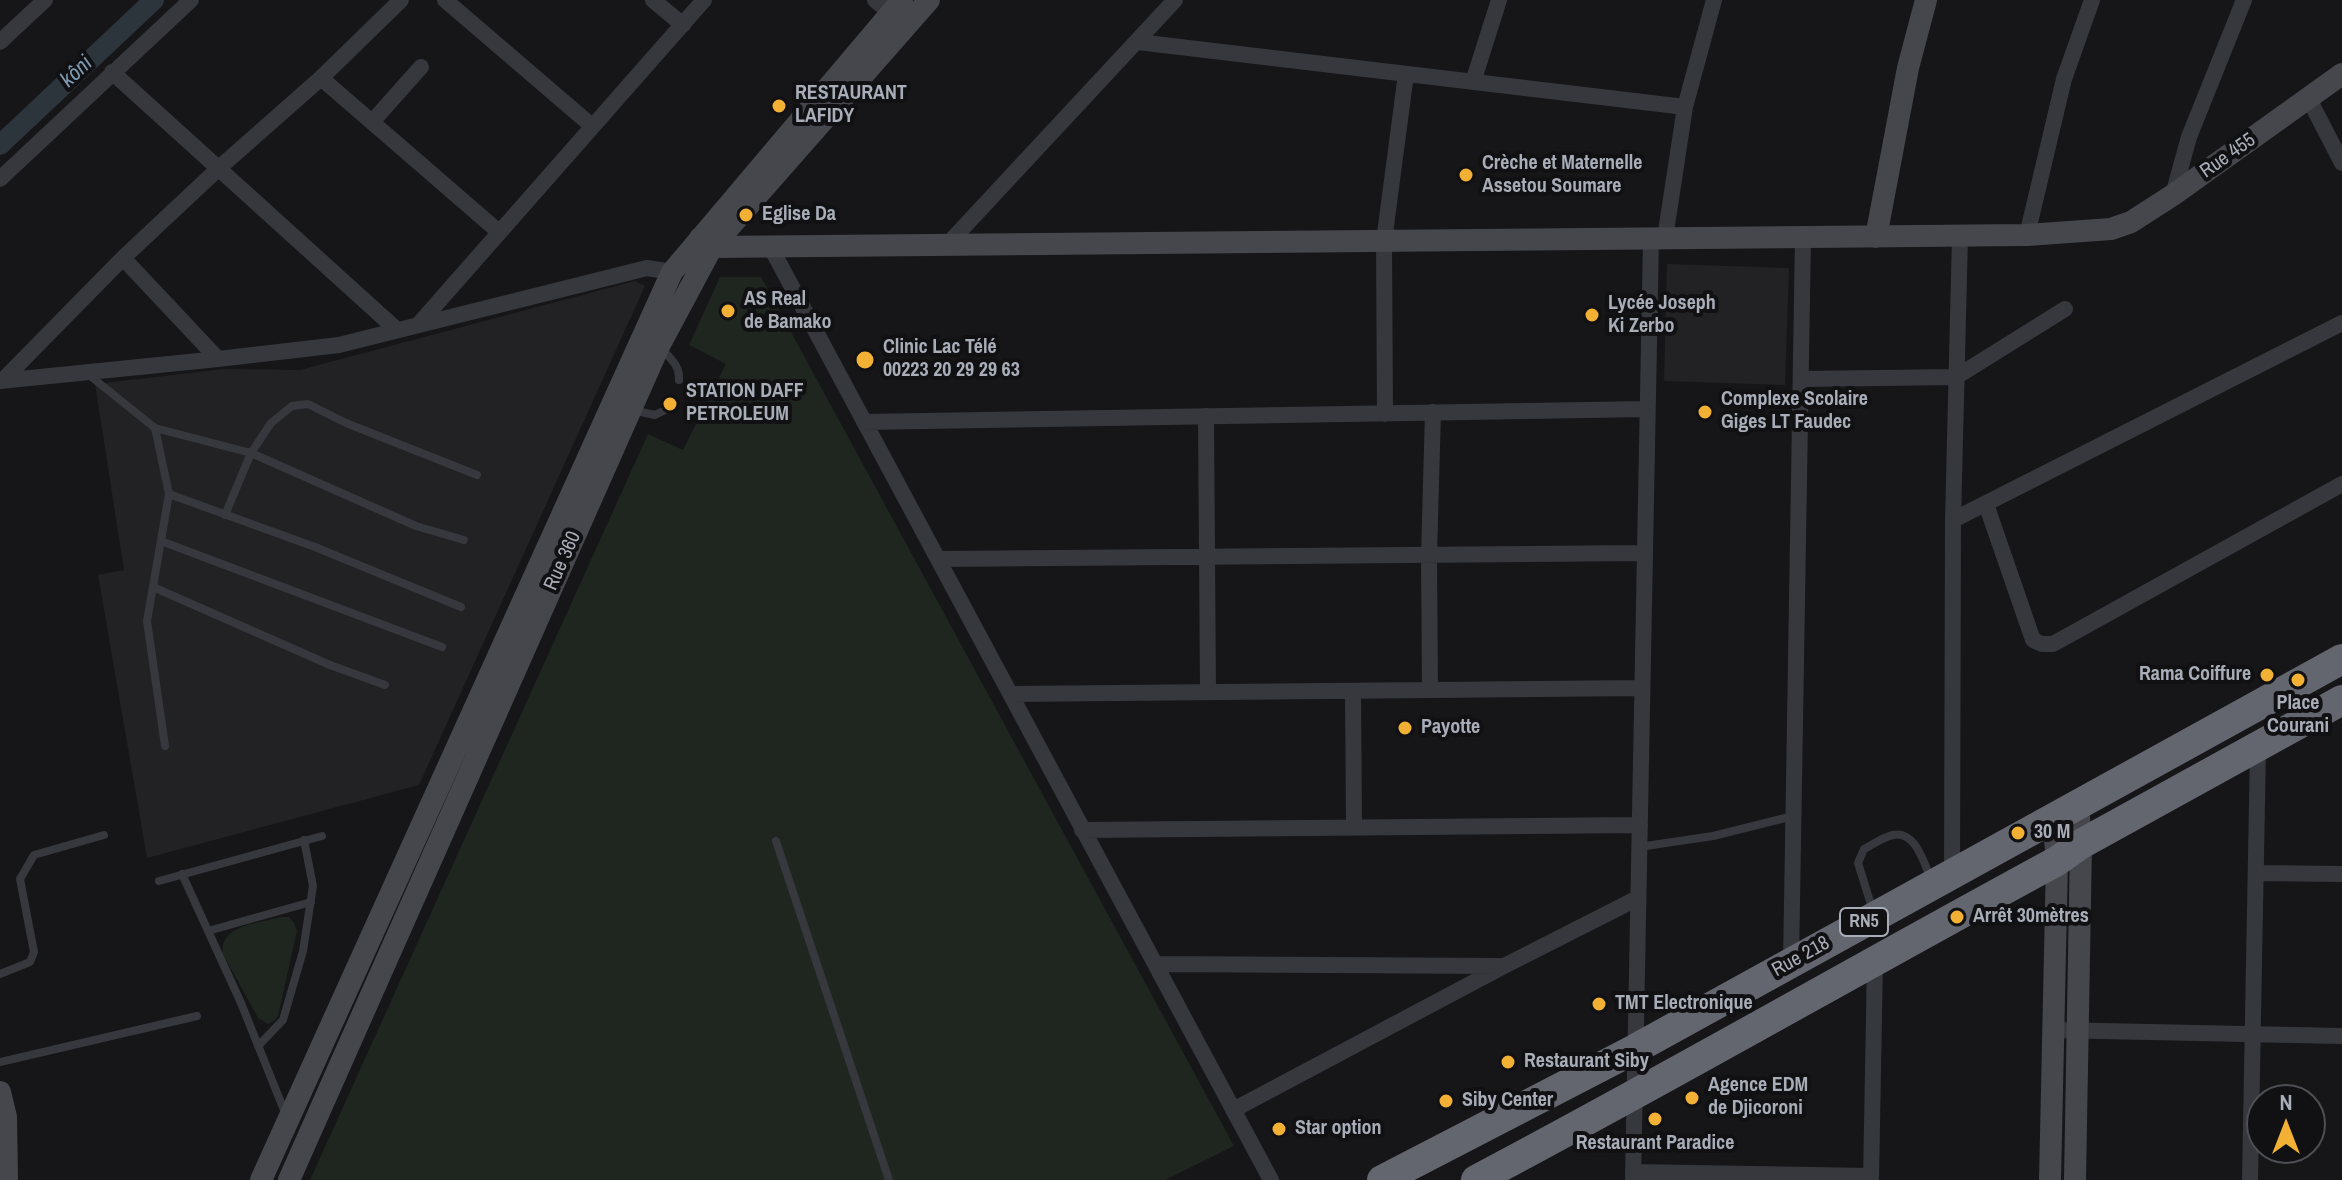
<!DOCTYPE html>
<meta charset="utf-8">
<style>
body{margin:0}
#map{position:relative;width:2342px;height:1180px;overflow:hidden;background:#161618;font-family:"Archivo Narrow",sans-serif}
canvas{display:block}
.north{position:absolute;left:2246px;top:1084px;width:80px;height:80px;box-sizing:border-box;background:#111113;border:2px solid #4d4f55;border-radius:50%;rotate:0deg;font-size:22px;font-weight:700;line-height:32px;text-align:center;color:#a8adb8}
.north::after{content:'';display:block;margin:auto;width:28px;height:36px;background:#f2b134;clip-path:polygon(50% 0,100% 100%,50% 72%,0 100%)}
</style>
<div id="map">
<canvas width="2342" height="1180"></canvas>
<div class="north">N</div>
</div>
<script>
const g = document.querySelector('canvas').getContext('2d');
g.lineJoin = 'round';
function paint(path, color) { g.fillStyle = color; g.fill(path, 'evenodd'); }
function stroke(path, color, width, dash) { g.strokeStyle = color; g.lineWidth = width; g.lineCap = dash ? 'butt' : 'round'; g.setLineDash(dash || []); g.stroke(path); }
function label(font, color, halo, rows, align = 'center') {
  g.font = font + ' "Archivo Narrow",sans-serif'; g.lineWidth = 8; g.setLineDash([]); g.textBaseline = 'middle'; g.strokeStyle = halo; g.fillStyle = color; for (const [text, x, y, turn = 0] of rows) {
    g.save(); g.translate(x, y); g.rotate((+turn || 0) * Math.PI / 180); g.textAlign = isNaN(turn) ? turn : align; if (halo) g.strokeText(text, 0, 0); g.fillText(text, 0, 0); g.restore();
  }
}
paint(new Path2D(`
 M1667 264 1789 268 1785 385 1664 381Z
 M635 281 645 286 419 785 147 858 98 575 124 570 95 384 224 369 300 370Z`), '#222225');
paint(new Path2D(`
 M720 277H761L1234 1146 1165 1180H310L648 434 683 450 726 364 689 345Z
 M282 917H289L294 923 297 931 278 1016 274 1021 268 1024 258 1018 223 954C219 924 261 923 282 917Z`), '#1e261f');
stroke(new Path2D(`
 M0 145 154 0`), '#2c353c', 20);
stroke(new Path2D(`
 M662 349C671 359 680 366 679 380
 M89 375 155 428 169 494 147 621 165 746
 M632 410 655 415 665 410
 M155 428 251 453 416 526 464 540
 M169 494 315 547 461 607
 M225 515 251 453 271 423 292 406 308 404 346 423 477 475
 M161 541 442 647
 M153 587 330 665 385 685
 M776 841 889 1180
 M1639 847 1713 836 1793 816
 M182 874 241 1003 286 1115
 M159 881 322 836
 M1873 911 1858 863 1864 849C1872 845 1883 837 1893 835 1916 830 1924 864 1931 879
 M208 931 311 902
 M0 974 30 962 34 952 20 879 34 855 104 835
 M258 1046 283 1020 303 951 313 886 304 840
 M0 1062 197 1016`), '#37383d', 8);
stroke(new Path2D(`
 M445 0 592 126
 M653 0 683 25
 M875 0 890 13
 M0 42 45 0
 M1138 42 1685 107
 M112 72 397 330
 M321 78 499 232
 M1473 82 1499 0
 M2309 99 2342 163
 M372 122 421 67
 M0 179 191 0
 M2173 195 2189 137 2244 0
 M2027 235 2064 79 2092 0
 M1665 238 1685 107 1714 0
 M947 245 1175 0
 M770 246 1271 1180
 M123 258 218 359
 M418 325 704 0
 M1801 379 1956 377 2065 309
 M3 380 123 258 219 168 321 78 401 0
 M0 381 218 359 339 345 647 268 672 272
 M1385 414 1384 241 1406 74
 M1206 416 1208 692
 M864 422 1647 409
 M1986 504 2033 640 2042 644H2053L2342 484
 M1953 520 2342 323
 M938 559 1645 553
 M1430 690 1429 555 1433 412
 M1353 691 1354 827
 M1011 694 1642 688
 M1082 830 1640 825
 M1952 873 1953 520 1960 236
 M2256 873 2342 874
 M1791 963 1803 237
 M1155 964 1501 966
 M2053 1030 2342 1036
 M1233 1110 1504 966 1638 898
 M1633 1172 1871 1176
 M1633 1180 1651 238
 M1871 1180 1875 960
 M2250 1180 2258 748`), '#37383d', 16);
stroke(new Path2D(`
 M1876 237 1908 68 1926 0
 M700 238 712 247 2027 235 2111 229 2131 222 2173 195 2342 74
 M0 1092 6 1117 7 1180
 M261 1180 672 272 902 0
 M289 1180 659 346 712 247 929 0
 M2050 1180 2057 861 2053 817
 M2075 1180 2081 844 2078 804`), '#45474d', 22);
stroke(new Path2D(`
 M1382 1180 1635 1049 2342 659
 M1476 1180C1671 1077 1863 966 2057 861L2081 844 2342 700`), '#63666e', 30);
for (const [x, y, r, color] of [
 [779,106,8,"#f2b134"],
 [1466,175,8,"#f2b134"],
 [746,215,8,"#f2b134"],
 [728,311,8,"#f2b134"],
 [1592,315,8,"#f2b134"],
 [865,360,10,"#f2b134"],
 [670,404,8,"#f2b134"],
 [1705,412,8,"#f2b134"],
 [2267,675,8,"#f2b134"],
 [2298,680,8,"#f2b134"],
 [1405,728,8,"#f2b134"],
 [2018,833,8,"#f2b134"],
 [1957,917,8,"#f2b134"],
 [1599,1004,8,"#f2b134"],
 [1508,1062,8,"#f2b134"],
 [1692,1098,8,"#f2b134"],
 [1446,1101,8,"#f2b134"],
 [1655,1119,8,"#f2b134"],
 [1279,1129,8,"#f2b134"]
]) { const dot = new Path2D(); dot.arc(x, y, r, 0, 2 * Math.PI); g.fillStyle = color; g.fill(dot); stroke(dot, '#111113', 3); }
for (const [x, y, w] of [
 [1864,922,48]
]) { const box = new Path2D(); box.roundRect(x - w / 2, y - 14, w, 28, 6); g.fillStyle = '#111113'; g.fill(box); stroke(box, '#a8adb8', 2); }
label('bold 18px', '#a8adb8', null, [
 ["RN5",1864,922]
]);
label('bold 20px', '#a8adb8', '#111113', [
 ["RESTAURANT",795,94],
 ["LAFIDY",795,117],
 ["Crèche et Maternelle",1482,164],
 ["Assetou Soumare",1482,187],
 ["Eglise Da",762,215],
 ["AS Real",744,300],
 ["de Bamako",744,323],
 ["Lycée Joseph",1608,304],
 ["Ki Zerbo",1608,327],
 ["Clinic Lac Télé",883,348],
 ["00223 20 29 29 63",883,371],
 ["STATION DAFF",686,392],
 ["PETROLEUM",686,415],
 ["Complexe Scolaire",1721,400],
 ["Giges LT Faudec",1721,423],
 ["Rama Coiffure",2251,675,"right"],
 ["Place",2298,704,"center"],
 ["Courani",2298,727,"center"],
 ["Payotte",1421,728],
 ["30 M",2034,833],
 ["Arrêt 30mètres",1973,917],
 ["TMT Electronique",1615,1004],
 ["Restaurant Siby",1524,1062],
 ["Agence EDM",1708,1086],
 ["de Djicoroni",1708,1109],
 ["Siby Center",1462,1101],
 ["Star option",1295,1129],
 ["Restaurant Paradice",1655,1144,"center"]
], 'left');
label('20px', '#a8adb8', '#111113', [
 ["Rue 455",2228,156,-35],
 ["Rue 360",563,561,-66],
 ["Rue 218",1801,957,-29]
]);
label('italic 22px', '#7f9bb3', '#111113', [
 ["kôni",77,72,-43]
]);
</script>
